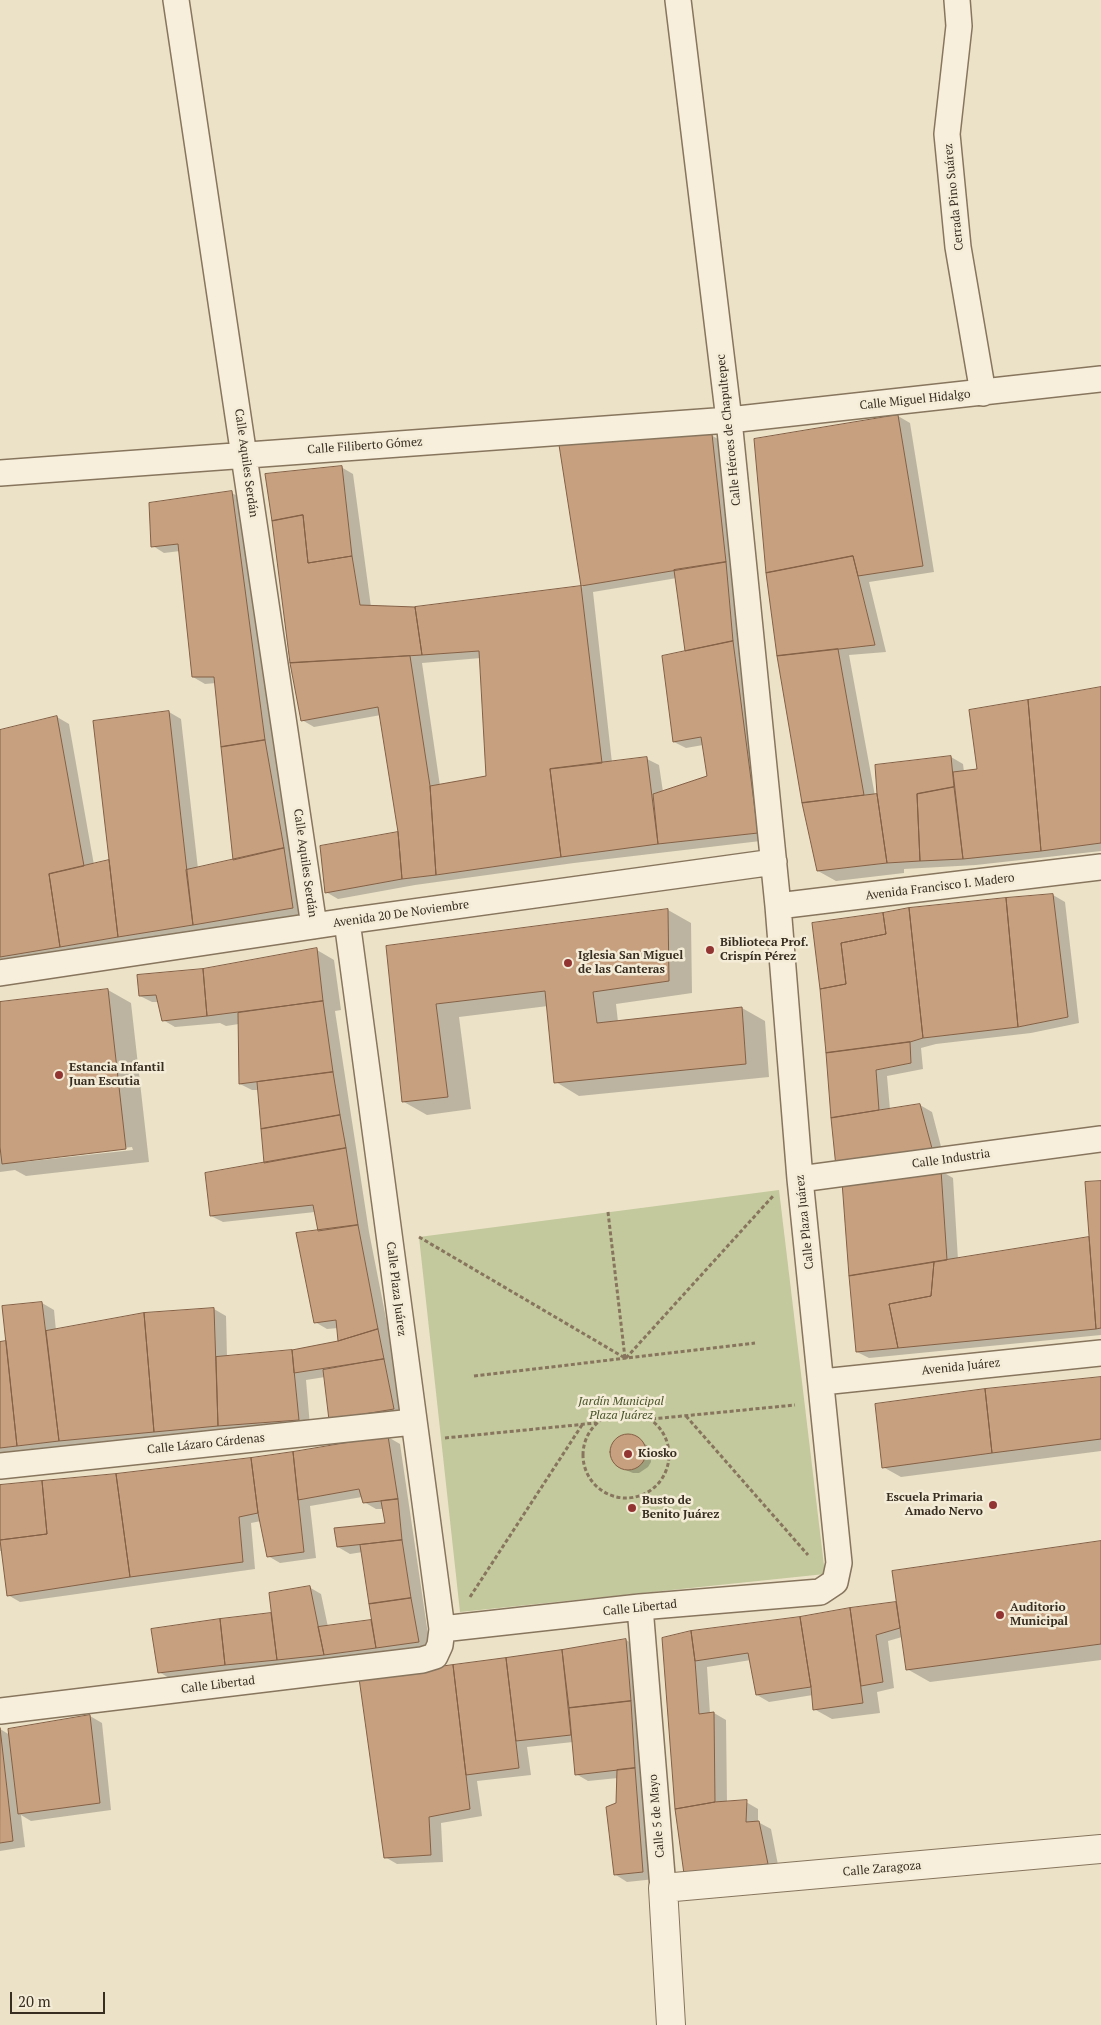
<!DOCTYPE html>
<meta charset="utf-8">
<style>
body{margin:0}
#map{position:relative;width:1101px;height:2025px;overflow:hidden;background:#ece2c8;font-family:"PT Serif",serif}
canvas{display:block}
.scale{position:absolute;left:10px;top:1992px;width:95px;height:22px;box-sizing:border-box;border:2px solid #382d21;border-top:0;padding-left:6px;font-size:15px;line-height:18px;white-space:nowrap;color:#382d21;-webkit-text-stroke:4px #f4ecd7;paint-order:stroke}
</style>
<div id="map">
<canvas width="1101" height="2025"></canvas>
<div class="scale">20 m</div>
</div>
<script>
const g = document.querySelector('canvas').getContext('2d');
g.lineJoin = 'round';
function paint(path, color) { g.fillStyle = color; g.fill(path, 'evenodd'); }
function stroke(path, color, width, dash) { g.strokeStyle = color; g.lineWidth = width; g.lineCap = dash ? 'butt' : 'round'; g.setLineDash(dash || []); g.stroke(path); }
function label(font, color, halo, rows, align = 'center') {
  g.font = font + ' "PT Serif",serif'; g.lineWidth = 5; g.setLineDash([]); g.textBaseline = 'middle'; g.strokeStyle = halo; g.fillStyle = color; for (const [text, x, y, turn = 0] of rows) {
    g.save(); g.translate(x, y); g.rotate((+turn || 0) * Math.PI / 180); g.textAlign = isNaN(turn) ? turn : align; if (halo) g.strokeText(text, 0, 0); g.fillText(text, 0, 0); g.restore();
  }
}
paint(new Path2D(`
 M779 1190 825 1574 460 1612 419 1237Z`), '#c3c99c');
paint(new Path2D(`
 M898 416 910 423 934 572 869 582 886 652 849 655 875 796 879 795 876 766 951 757 963 764 964 772 978 770 1101 688V851L976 865 904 869V873L836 881 818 871 804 803 778 656Z
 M711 435 723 442 769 840 574 863 415 885 338 899 326 892 399 833 381 715 314 727 302 720 291 663 341 467 353 474 371 607 415 608 583 587 560 446ZM677 578 687 652 674 742 686 748 703 745 708 777 663 792 659 765 647 759 612 763 593 592ZM481 658 487 777 440 786 422 663Z
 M232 493 244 500 311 917 0 966V731L57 717 69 724 94 865 110 861 169 712 181 719 198 869 235 860 216 683 205 684 193 677 180 551 164 553 153 546Z
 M1053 895 1065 902 1079 1023 1031 1033 936 1044 921 1048 923 1069 887 1076 890 1110 920 1105 932 1112 944 1158 837 1166 822 989Z
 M668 910 691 923 692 993 616 1004 618 1022 742 1008 765 1021 769 1077 579 1096 556 1082 548 1006 459 1017 471 1109 427 1115 404 1102 388 947Z
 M317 950 334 960 341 1010 335 1011 369 1232 405 1415 342 1427 325 1377 306 1380 310 1426 0 1456V1343L7 1342 42 1303 54 1310 56 1331 214 1309 226 1316 227 1357 292 1351 340 1342 338 1328 327 1329 315 1322 319 1232 315 1212 223 1222 211 1216 266 1164 259 1090H252L240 1084 239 1024 226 1026 220 1023 175 1027 163 1020 159 1002H152L140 996 204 970Z
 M108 990 131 1003 149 1162 26 1176 15 1170 0 1172V1004ZM132 1147 133 1150 23 1162V1160Z
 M941 1171 953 1178 958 1260 1090 1238 1101 1182V1335L869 1358 857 1352Z
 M1101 1378V1451L901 1477 883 1467Z
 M621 1436H632L648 1446 650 1451 651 1462 648 1467 639 1473H633L616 1466 611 1456 612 1444Z
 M388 1437 400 1444 430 1648 171 1679 159 1672 153 1630 272 1614 309 1587 321 1594 328 1627 373 1621 363 1552 350 1554 338 1547 387 1524 384 1509H376L364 1502 362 1497 310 1506 316 1558 280 1563 268 1556 261 1521 251 1523 255 1569 20 1602 8 1595 2 1551H0V1487L116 1476 251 1459Z
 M1101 1543V1660L930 1682 907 1669 902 1637 888 1641 894 1688 877 1692 880 1713 832 1719 814 1709 813 1695 769 1702 757 1695 751 1660 707 1667 710 1714 714 1713 726 1720 727 1803 746 1802 758 1809V1822L771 1829 779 1870 697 1881 663 1639 898 1603Z
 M626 1640 638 1647 655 1879 627 1882 616 1875 618 1778 588 1781 576 1774 573 1742 527 1747 531 1775 477 1781 482 1816 441 1823 443 1862 397 1864 385 1857 361 1679Z
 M90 1716 102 1723 111 1810 31 1821 21 1815 25 1847 0 1851V1729L10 1735Z`), '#0003');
const building = new Path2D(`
 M898 415 923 566 858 576 853 556 766 573 754 439Z
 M712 434 726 562 581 586 559 445Z
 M342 466 352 556 308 563 303 515 272 521 265 474Z
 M232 491 265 740 221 747 214 677H192L178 544 151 547 149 503Z
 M303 515 308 563 352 556 360 605 415 607 422 655 290 663 272 521Z
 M853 556 875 645 777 656 766 573Z
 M726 562 733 641 685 651 674 570Z
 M581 586 602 763 550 769 561 857 436 875 430 786 486 776 479 651 422 655 415 607Z
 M733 641 758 833 658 844 653 794 707 776 701 737 673 742 662 656Z
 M838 649 864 795 802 803 777 656Z
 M410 656 430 786 436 875 402 879 398 832 378 707 301 721 290 663Z
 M1101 687V843L1041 851 1028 700Z
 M1028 700 1041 851 963 859 953 772 977 769 969 710Z
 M169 711 193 925 118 937 93 721Z
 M57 716 84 866 49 874 60 947 0 957V730Z
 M265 740 284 848 233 860 221 747Z
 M951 756 954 787 917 794 920 861 887 863 877 794 875 765Z
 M647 757 658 844 561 857 550 769Z
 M954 787 963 859 920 861 917 794Z
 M877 794 887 863 817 871 802 803Z
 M398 832 402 879 325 893 320 846Z
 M284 848 293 908 193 925 186 870Z
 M109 860 118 937 60 947 49 874Z
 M1053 894 1068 1017 1018 1027 1006 898Z
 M1006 898 1018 1027 923 1038 909 908Z
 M909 908 923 1038 910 1042 826 1053 820 989 846 984 841 943 886 934 883 913Z
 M668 909 669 981 593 992 597 1023 742 1007 746 1064 554 1083 545 991 436 1004 448 1097 402 1102 386 946Z
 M883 913 886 934 841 943 846 984 820 989 812 923Z
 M317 948 323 1001 207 1016 203 969Z
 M203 969 207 1016 162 1021 156 995 139 996 137 975Z
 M108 989 126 1149 2 1164 0 1147V1002Z
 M323 1001 333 1072 239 1084 238 1013Z
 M910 1042 911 1063 876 1070 879 1110 831 1118 826 1053Z
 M333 1072 340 1115 261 1129 257 1082Z
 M920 1104 933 1152 836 1167 831 1118Z
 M340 1115 346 1148 264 1163 261 1129Z
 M346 1148 358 1225 318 1231 313 1205 210 1216 205 1173Z
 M941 1170 947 1260 849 1276 842 1182Z
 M1101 1181V1328L1096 1329 1085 1182Z
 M358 1225 378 1329 338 1341 336 1320 314 1323 296 1233Z
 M1089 1237 1096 1329 898 1348 889 1304 931 1296 934 1262Z
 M934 1262 931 1296 889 1304 898 1348 856 1352 849 1276Z
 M42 1302 59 1441 17 1446 2 1306Z
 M214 1308 218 1426 154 1432 144 1313Z
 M144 1313 154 1432 59 1441 46 1331Z
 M378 1329 384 1359 294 1373 292 1350 338 1341Z
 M6 1341 17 1446 0 1448V1342Z
 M292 1350 299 1420 218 1426 216 1357Z
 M384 1359 394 1409 329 1420 323 1370Z
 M1101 1377V1439L992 1453 985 1389Z
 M985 1389 992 1453 882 1468 875 1404Z
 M610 1452a18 18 0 1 1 36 0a18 18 0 1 1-36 0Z
 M388 1436 398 1499 363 1503 359 1489 298 1500 293 1452Z
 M293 1452 304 1552 267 1557 258 1513 251 1458Z
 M251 1458 258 1513 239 1517 243 1562 130 1577 116 1474Z
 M116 1474 130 1577 7 1596 0 1540 47 1534 42 1481Z
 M42 1481 47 1534 0 1540V1485Z
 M398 1499 402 1540 337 1547 334 1528 385 1523 381 1501Z
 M402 1540 411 1598 369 1604 360 1545Z
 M1101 1541V1644L906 1670 892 1571Z
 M310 1586 324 1655 277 1660 269 1593Z
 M411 1598 419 1642 376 1648 369 1604Z
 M896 1602 900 1628 876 1635 883 1682 861 1686 850 1608Z
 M850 1608 863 1703 813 1710 811 1687 800 1617Z
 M271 1613 277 1660 225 1665 220 1619Z
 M800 1617 811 1687 756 1695 748 1653 695 1661 691 1631Z
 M220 1619 225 1665 158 1673 151 1629Z
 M371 1620 376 1648 324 1655 318 1627Z
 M691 1631 695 1661 699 1714 714 1712 715 1802 675 1809 662 1638Z
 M626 1639 631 1701 569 1708 562 1650Z
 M562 1650 571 1735 516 1741 506 1658Z
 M506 1658 519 1768 466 1775 453 1665Z
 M453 1665 470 1809 429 1817 431 1855 384 1858 359 1678Z
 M631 1701 635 1768 575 1775 569 1708Z
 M90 1715 100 1803 18 1814 8 1729Z
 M0 1728 13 1841 0 1843Z
 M635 1768 643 1872 614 1875 606 1807 616 1803 617 1770Z
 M747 1800 746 1822 759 1821 768 1864 684 1874 675 1809 715 1802Z`);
paint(building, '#c7a080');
stroke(building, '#846045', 1);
const minor = new Path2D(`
 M176 0 314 926
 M957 0 959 26 947 134 958 247 983 393
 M0 473 729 420 1101 379
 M778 906 1101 867
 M0 973 347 921 774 862
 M800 1179 1101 1139
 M822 1382 1101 1353
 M0 1466 413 1422
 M640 1607 663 1888
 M442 1629 640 1607 820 1592 835 1582 839 1563 800 1179 778 906 729 420 678 0
 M0 1711 422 1660 435 1656 440 1645 442 1629 347 921`);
const tertiary = new Path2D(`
 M671 2025 663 1888 1101 1849`);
stroke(minor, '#87755e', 28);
stroke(tertiary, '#87755e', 30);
stroke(new Path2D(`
 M608 1212 625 1358
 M419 1237 625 1358
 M626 1358 773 1196
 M474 1376 755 1343
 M583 1455a43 43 0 1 1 86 0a43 43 0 1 1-86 0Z
 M686 1416 808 1555
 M652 1419 795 1405
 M445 1438 596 1423
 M470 1597 582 1425`), '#87755e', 3, [4, 2.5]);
stroke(minor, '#f7efdb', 25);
stroke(tertiary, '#f7efdb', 28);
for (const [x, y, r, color] of [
 [710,950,5,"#923432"],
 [568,963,5,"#923432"],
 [59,1075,5,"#923432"],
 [628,1454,5,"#923432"],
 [993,1505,5,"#923432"],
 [632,1508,5,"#923432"],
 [1000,1615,5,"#923432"]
]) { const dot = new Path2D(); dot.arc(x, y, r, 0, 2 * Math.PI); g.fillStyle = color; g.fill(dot); stroke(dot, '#f4ecd7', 2); }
label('12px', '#382d21', '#f4ecd7', [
 ["Cerrada Pino Suárez",954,197,-96],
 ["Calle Miguel Hidalgo",915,400,-6],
 ["Calle Héroes de Chapultepec",729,430,-96],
 ["Calle Filiberto Gómez",365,446,-4],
 ["Calle Aquiles Serdán",246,463,82],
 ["Calle Aquiles Serdán",305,863,82],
 ["Avenida Francisco I. Madero",940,887,-7],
 ["Avenida 20 De Noviembre",401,914,-8],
 ["Calle Industria",951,1159,-8],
 ["Calle Plaza Juárez",805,1222,-96],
 ["Calle Plaza Juárez",396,1289,83],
 ["Avenida Juárez",961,1367,-6],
 ["Calle Lázaro Cárdenas",206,1444,-6],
 ["Calle Libertad",640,1608,-6],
 ["Calle Libertad",218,1685,-7],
 ["Calle 5 de Mayo",657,1816,-95],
 ["Calle Zaragoza",882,1869,-5]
]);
label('bold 12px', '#382d21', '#f4ecd7', [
 ["Biblioteca Prof.",720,943],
 ["Crispín Pérez",720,957],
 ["Iglesia San Miguel",578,956],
 ["de las Canteras",578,970],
 ["Estancia Infantil",69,1068],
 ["Juan Escutia",69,1082],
 ["Kiosko",638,1454],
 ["Escuela Primaria",983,1498,"right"],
 ["Amado Nervo",983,1512,"right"],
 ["Busto de",642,1501],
 ["Benito Juárez",642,1515],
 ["Auditorio",1010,1608],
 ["Municipal",1010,1622]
], 'left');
label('italic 12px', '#475329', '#f4ecd7', [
 ["Jardín Municipal",621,1402],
 ["Plaza Juárez",621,1416]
]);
</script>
